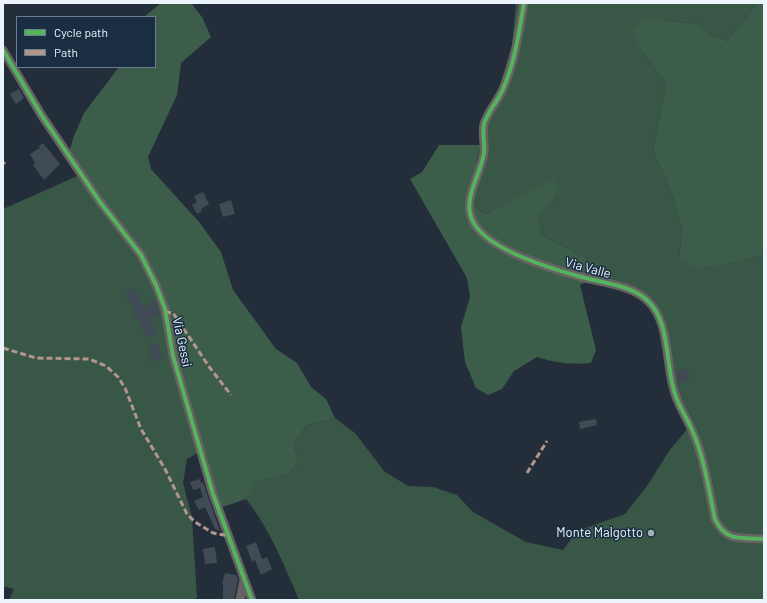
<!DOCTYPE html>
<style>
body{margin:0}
#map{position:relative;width:767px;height:603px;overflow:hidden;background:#232e3a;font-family:Barlow,sans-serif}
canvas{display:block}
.frame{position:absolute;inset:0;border:4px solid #ecf4fc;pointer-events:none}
.legend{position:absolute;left:16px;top:16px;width:140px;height:52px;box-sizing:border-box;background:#1a2e43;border:1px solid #6e7d8d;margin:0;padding:5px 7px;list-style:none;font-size:12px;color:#ecf4fc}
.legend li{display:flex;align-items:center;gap:8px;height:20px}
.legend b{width:20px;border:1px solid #6e7d8d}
</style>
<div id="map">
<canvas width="767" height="603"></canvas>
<div class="frame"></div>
<ul class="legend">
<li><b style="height:5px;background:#56b35d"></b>Cycle path</li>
<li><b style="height:5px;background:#b2968c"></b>Path</li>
</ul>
</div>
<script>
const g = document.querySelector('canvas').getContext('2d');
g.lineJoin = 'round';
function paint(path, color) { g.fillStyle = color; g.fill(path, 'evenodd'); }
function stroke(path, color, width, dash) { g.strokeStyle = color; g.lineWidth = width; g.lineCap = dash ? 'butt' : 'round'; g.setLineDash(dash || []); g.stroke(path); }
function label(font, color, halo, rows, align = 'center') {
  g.font = font + ' Barlow,sans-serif'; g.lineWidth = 3; g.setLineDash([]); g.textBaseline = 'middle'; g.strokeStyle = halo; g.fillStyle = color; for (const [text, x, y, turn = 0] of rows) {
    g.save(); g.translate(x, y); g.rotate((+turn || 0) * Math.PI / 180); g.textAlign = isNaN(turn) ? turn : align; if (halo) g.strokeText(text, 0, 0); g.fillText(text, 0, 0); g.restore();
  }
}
paint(new Path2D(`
 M516 3H758L727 41 712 35 698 24 679 22 663 19 642 51 666 84 653 150 671 191 682 228 679 259 743 261 764 255V600H299C284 565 270 529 246 499L253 482 289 475 298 462 294 442 307 425 335 418 355 433 384 471 408 486 433 487 457 495 473 512 526 542 563 550 577 531 625 514 647 486 669 451 688 428 653 301 592 278 586 258 542 235 538 216 555 199H518L486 214 473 206 482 124 499 88 512 46Z
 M82 174 150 276 169 312 201 451 187 459 183 483 192 517 197 598 189 600H9L14 589 3 586V209Z`), '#385746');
paint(new Path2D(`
 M161 3H191L202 17 211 37 181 63 177 95 148 157 151 169 199 222 221 252 233 290 276 349 297 363 311 387 326 399 335 418 307 425 294 442 298 462 289 475 254 482 246 499 220 508 195 430 176 351 150 276 68 155 74 136 84 113 119 67H155V17H144Z
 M758 3H764V255L743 261 698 268 679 259 682 228 671 191 653 150 666 84 642 51 632 29 643 19H663L679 22 698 24 712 35 727 41Z
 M439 145H480L475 172 473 206 486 214 554 180C560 200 551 203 538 216L542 235 586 258 592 278 580 285 596 350 591 363C572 365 555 363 537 357L514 371 502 389 488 395 476 388 465 362 461 327 470 297 467 278 410 179 422 172Z`), '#3d5d4b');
paint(new Path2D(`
 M19 89 24 98 16 104 10 94Z
 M43 143 60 164 44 180 33 165 35 163 30 154 40 148 39 146Z
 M203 192 209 204 201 209 202 211 197 214 192 205 197 202 194 196Z
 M231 200 235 214 223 217 219 204Z
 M134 288 145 307 155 300 159 311 160 317 150 319 157 333 146 338 137 317 135 319 132 314 136 312 124 294Z
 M159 344 162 360 151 362 149 345Z
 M688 369 690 381 678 383 676 371Z
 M596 419 597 425 580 429 579 422Z
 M200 479 201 483 203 482 220 531 215 529 205 507 199 510 194 501 203 497 200 488 193 490 190 482Z
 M256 542 262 559 267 557 272 569 261 575 255 560 252 562 246 546Z
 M215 547 217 563 205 564 203 549Z
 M225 573 236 575 238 579 234 600H223V584L222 583Z`), '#414b56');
stroke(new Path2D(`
 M524 3C519 32 515 62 503 89 498 101 488 111 484 124 482 133 485 144 484 153 481 173 464 197 471 217 481 248 549 268 578 276 600 283 631 284 648 301 671 323 665 366 675 394 679 407 687 418 692 430 704 456 709 491 715 519 726 543 742 537 764 539
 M3 50 42 116 100 202 141 255 156 285 165 309 173 356 213 494 252 600
 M240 600 244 579`), '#676364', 9);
stroke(new Path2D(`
 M3 162 5 164
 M165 312 173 313 210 368 231 395
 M3 348 36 358 89 359 106 366 118 377 125 388 141 429 165 469 187 514 195 522 213 533 229 536
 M527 473 547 441`), '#b2968c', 3, [6, 3]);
stroke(new Path2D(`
 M524 3C519 32 515 62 503 89 498 101 488 111 484 124 482 133 485 144 484 153 481 173 464 197 471 217 481 248 549 268 578 276 600 283 631 284 648 301 671 323 665 366 675 394 679 407 687 418 692 430 704 456 709 491 715 519 726 543 742 537 764 539
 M3 50 42 116 100 202 141 255 156 285 165 309 173 356 213 494 252 600`), '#56b35d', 4);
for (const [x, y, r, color] of [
 [651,533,4,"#a6afb8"]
]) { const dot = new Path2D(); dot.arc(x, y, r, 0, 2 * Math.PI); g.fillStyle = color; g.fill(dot); stroke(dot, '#1a2e43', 1.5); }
label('13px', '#ecf4fc', '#1a2e43', [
 ["Via Valle",588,268,15],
 ["Via Gessi",182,342,78]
]);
label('13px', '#ecf4fc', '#1a2e43', [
 ["Monte Malgotto",643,533]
], 'right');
</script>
